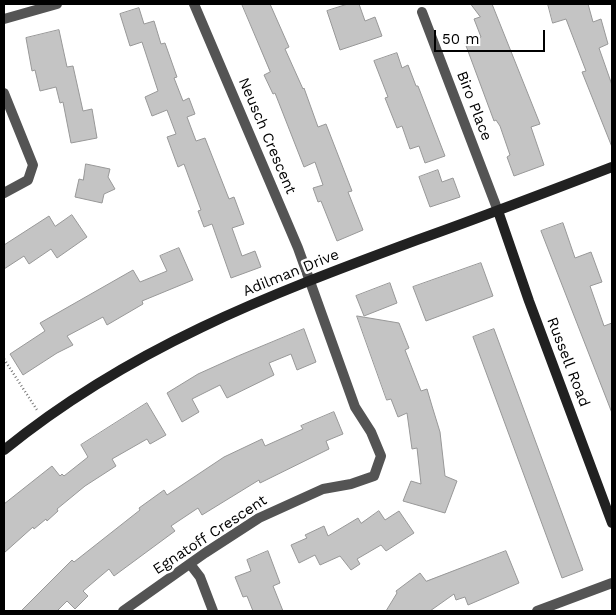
<!DOCTYPE html>
<style>
body{margin:0}
#map{position:relative;width:616px;height:615px;overflow:hidden;background:#fff;font-family:"Work Sans",sans-serif}
canvas{display:block}
.frame{position:absolute;inset:0;border:5px solid #000;pointer-events:none}
.scale{position:absolute;left:434px;top:30px;width:111px;height:22px;box-sizing:border-box;border:2px solid #000;border-top:0;padding-left:6px;font-size:15px;line-height:18px;white-space:nowrap;color:#000;-webkit-text-stroke:4px #fff;paint-order:stroke}
</style>
<div id="map">
<canvas width="616" height="615"></canvas>
<div class="frame"></div>
<div class="scale">50 m</div>
</div>
<script>
const g = document.querySelector('canvas').getContext('2d');
g.lineJoin = 'round';
function paint(path, color) { g.fillStyle = color; g.fill(path, 'evenodd'); }
function stroke(path, color, width, dash) { g.strokeStyle = color; g.lineWidth = width; g.lineCap = dash ? 'butt' : 'round'; g.setLineDash(dash || []); g.stroke(path); }
function label(font, color, halo, rows, align = 'center') {
  g.font = font + ' "Work Sans",sans-serif'; g.lineWidth = 5; g.setLineDash([]); g.textBaseline = 'middle'; g.strokeStyle = halo; g.fillStyle = color; for (const [text, x, y, turn = 0] of rows) {
    g.save(); g.translate(x, y); g.rotate((+turn || 0) * Math.PI / 180); g.textAlign = isNaN(turn) ? turn : align; if (halo) g.strokeText(text, 0, 0); g.fillText(text, 0, 0); g.restore();
  }
}
const building = new Path2D(`
 M242 4H270L289 47 285 49 303 89 304 88 318 127 326 124 352 191 348 192 363 230 337 241 321 201 318 202 313 188 323 185 315 162 304 167 275 93 273 94 264 75 270 72Z
 M348 4H359L365 21 375 17 382 36 340 50 327 11Z
 M471 4H492L540 124 531 127 544 165 514 176 507 157 510 155 500 126 496 120 494 121 465 43 481 37 474 19 480 17Z
 M548 4H588L593 22 601 19 608 44 599 48 612 85V147L582 72 586 71 566 19 553 23Z
 M139 8 144 24 154 21 161 44 165 43 177 77 174 78 183 101 189 98 195 114 187 117 196 141 205 138 229 199 234 197 244 224 232 228 242 256 255 251 261 267 231 278 212 224 204 227 198 211 201 210 184 164 178 167 167 137 176 134 167 110 152 116 145 97 158 91 142 42 130 46 120 14Z
 M59 30 67 67 73 66 83 111 92 109 97 138 71 143 63 102 60 103 56 87 40 91 35 70 32 71 26 38Z
 M397 53 402 68 408 65 416 86H418L445 156 425 163 419 146 410 149 402 126 397 128 385 98 388 97 374 61Z
 M86 164 110 169 108 177 115 189 104 194 102 203 75 197 79 179 83 180Z
 M438 170 442 182 453 178 460 197 430 207 419 177Z
 M72 215 87 237 57 258 51 249 29 264 24 256 4 269V245L49 216 55 226Z
 M563 223 575 258 591 252 602 282 590 286 604 326 612 323V413L541 231Z
 M179 248 193 280 142 301 143 304 107 325 103 317 67 336 73 345 57 353 23 375 10 354 45 331 40 323 133 270 140 282 167 271 160 256Z
 M481 263 493 296 426 321 413 287Z
 M390 283 397 303 364 316 356 296Z
 M357 316 399 323 409 348 405 350 421 391 427 389 432 406 440 432 445 476 457 481 445 513 403 501 411 481 421 484 417 448 412 449 407 413 398 417 391 399 387 400Z
 M304 329 316 362 297 370 291 354 269 363 274 375 227 398 220 385 192 399 199 412 182 422 167 393 198 374 238 356Z
 M494 329 583 570 562 578 473 337Z
 M147 403 166 435 150 444 147 439 112 459 116 466 85 486 57 509 58 511 47 521 46 519 34 529 33 527 4 553V504L52 466 60 476 62 474 64 476 88 457 81 445Z
 M334 412 343 434 326 441 329 449 260 483 259 480 202 515 198 508 171 526 175 531 114 576 109 569 83 591 88 596 75 609 67 601 57 611H21L72 560 74 562 140 510 139 508 164 490 167 495 224 457 262 439 265 446 303 429 301 426Z
 M379 511 385 520 399 511 414 533 386 551 381 545 357 559 360 564 351 570 340 556 320 565 315 555 299 563 291 545 307 538 305 535 324 526 328 536 358 518 361 523Z
 M268 551 280 583 273 586 283 611H253L247 596 243 597 235 577 251 571 247 560Z
 M506 551 519 583 468 605 465 597 456 600 454 594 430 611H386L397 593 396 591 420 573 426 581Z`);
paint(building, '#c4c4c4');
stroke(building, '#989898', 1);
stroke(new Path2D(`
 M4 359 37 410`), '#767676', 2.5, [1, 2.5]);
stroke(new Path2D(`
 M422 12 498 211
 M4 19 57 4
 M4 93 33 165 28 180 4 193
 M190 564 200 577 213 611
 M123 611 205 553 259 518 323 489 351 484 374 476 381 456 371 432 355 407 298 248 194 4
 M537 611 612 583`), '#545454', 10);
stroke(new Path2D(`
 M498 211 529 301 612 523
 M4 450C131 347 266 296 417 240 482 217 547 192 612 167`), '#212121', 10);
label('15px', '#000', '#fff', [
 ["Biro Place",474,106,69],
 ["Neusch Crescent",267,136,67],
 ["Adilman Drive",291,273,-22],
 ["Russell Road",568,362,69],
 ["Egnatoff Crescent",210,535,-33]
]);
</script>
